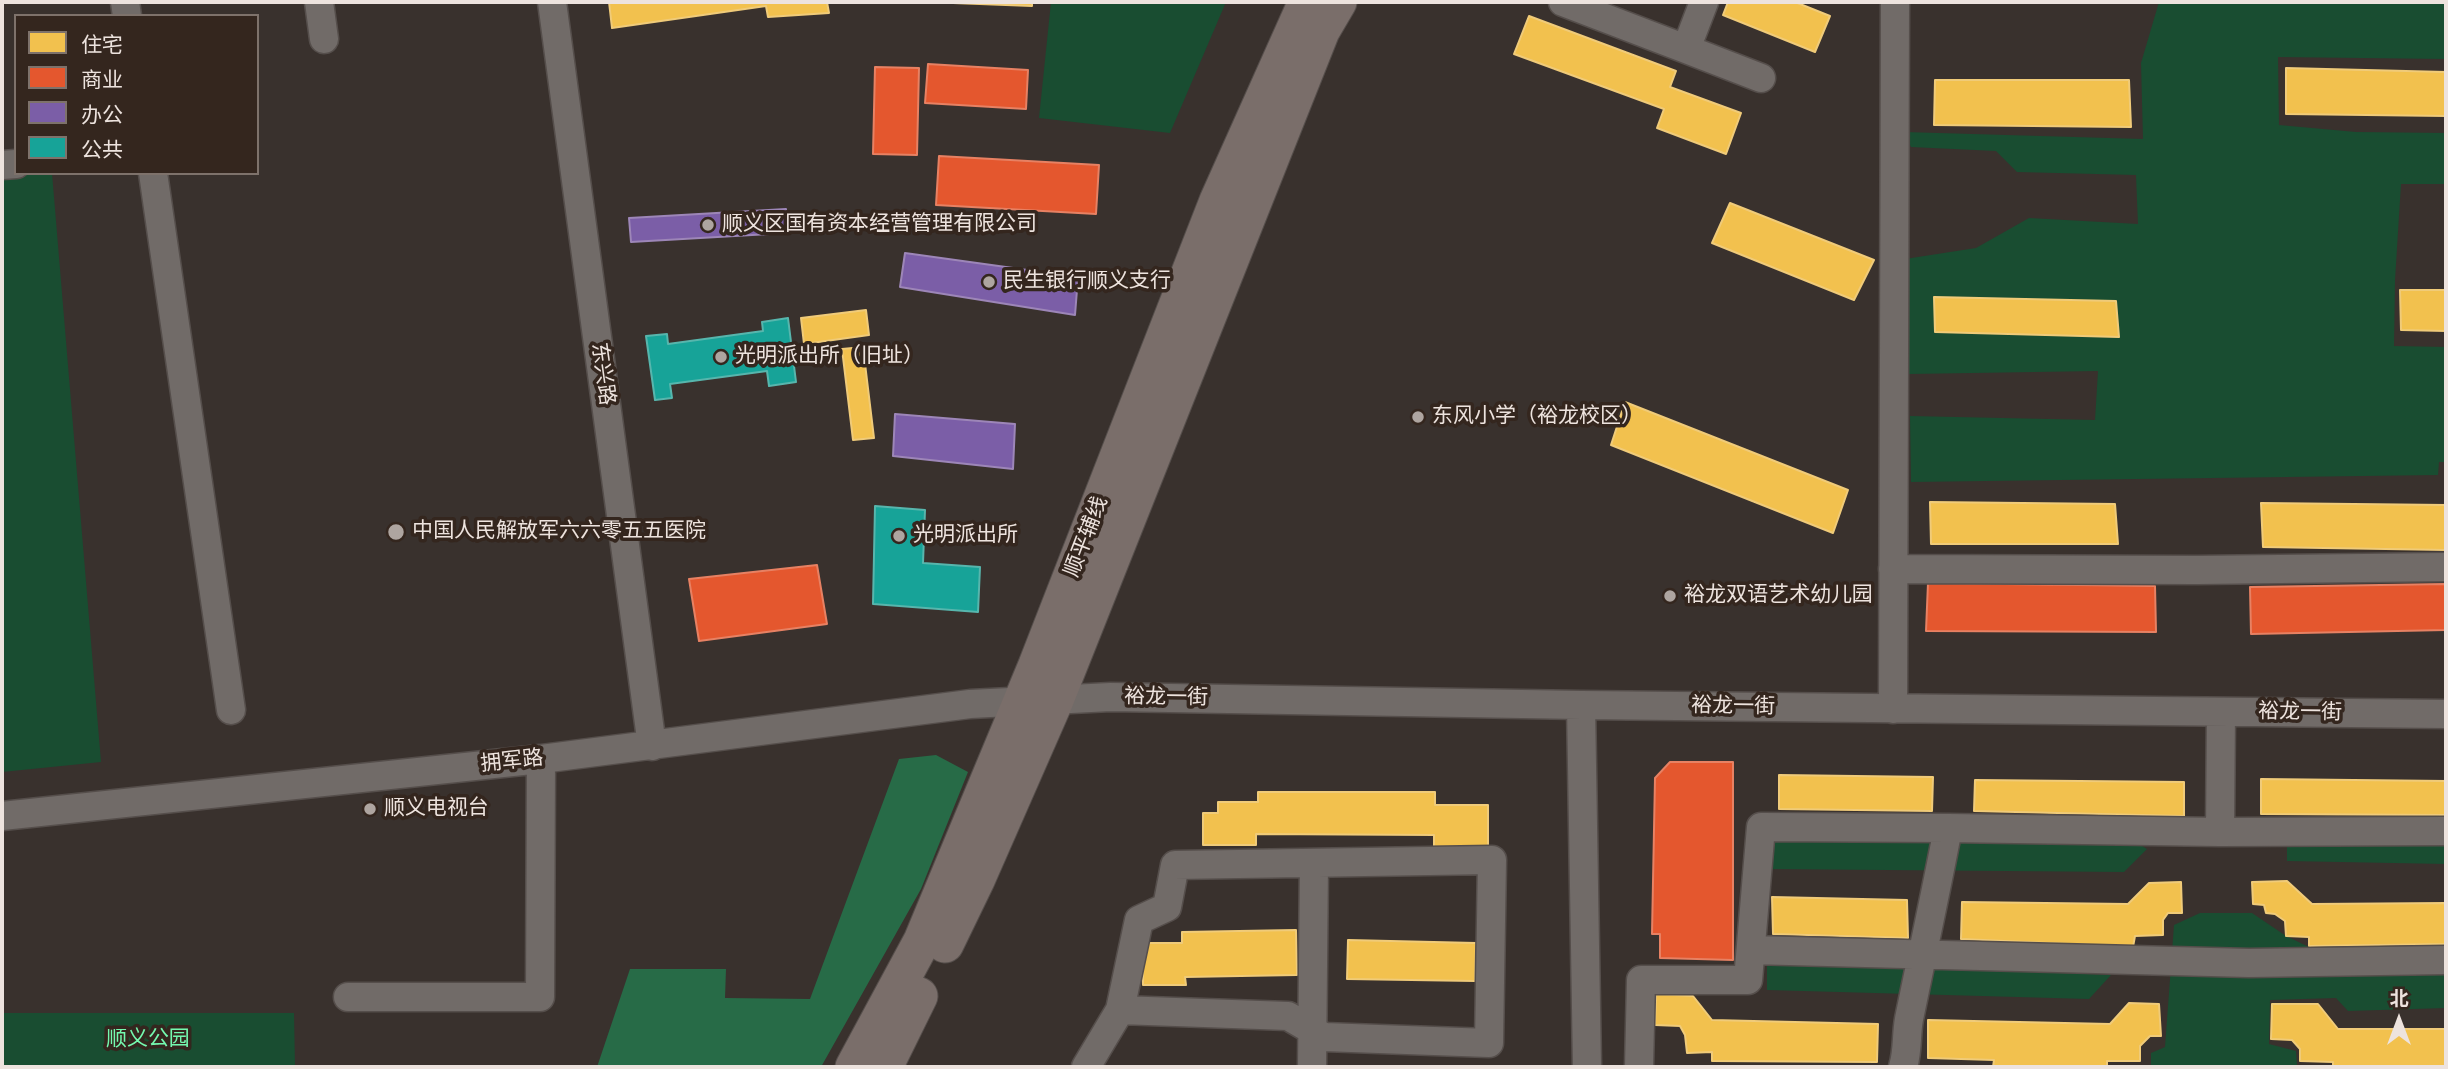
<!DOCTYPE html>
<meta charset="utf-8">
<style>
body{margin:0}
#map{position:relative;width:2448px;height:1069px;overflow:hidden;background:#39312d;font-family:Roboto,"Noto Sans SC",sans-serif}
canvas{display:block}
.frame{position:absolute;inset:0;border:4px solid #ede3de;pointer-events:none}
.legend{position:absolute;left:14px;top:14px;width:245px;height:161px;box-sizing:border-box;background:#34261e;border:2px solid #7e726b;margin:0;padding:9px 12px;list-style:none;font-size:21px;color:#ede3de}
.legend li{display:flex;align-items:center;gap:14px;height:35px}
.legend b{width:35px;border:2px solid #7e726b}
.north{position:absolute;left:2364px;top:985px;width:70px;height:70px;-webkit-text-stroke:5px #34261e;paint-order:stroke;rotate:0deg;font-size:19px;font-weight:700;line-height:28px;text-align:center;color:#ede3de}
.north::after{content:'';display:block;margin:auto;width:24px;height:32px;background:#ede3de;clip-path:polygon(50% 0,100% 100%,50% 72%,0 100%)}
</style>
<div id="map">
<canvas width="2448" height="1069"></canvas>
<div class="frame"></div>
<ul class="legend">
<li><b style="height:19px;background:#f2c14e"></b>住宅</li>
<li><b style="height:19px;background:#e4572e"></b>商业</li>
<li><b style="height:19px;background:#7b5ea7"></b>办公</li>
<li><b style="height:19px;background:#17a398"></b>公共</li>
</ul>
<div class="north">北</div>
</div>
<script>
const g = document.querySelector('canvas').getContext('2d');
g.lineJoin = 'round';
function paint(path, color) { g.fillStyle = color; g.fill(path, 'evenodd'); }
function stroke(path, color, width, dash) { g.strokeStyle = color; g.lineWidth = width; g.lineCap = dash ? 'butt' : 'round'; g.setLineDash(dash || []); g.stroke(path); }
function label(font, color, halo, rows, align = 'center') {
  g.font = font + ' Roboto,"Noto Sans SC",sans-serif'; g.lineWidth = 7; g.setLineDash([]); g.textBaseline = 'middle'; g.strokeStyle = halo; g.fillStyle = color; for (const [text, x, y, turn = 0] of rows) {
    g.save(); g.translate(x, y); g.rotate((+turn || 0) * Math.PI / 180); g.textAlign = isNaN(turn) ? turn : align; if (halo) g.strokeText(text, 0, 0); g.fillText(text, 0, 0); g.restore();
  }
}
paint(new Path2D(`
 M1051 2H1226L1170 133 1039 118Z
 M2159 2H2446V59L2278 57 2279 125 2356 132 2446 133V184H2401L2395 280 2394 346 2446 347V462H2439L2438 475 1911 482 1910 416 2095 420 2098 371 1909 374 1905 259 1976 248 2029 218 2138 224 2136 175 2017 172 1996 151 1911 147 1904 132 2143 139 2141 63Z
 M2 165 16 173H52L101 762 2 772Z
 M2124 835 2147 849 2124 872 1766 869 1765 837Z
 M2287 837H2446V864L2287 861Z
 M2200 913H2252L2286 936 2340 962 2446 964V1008L2348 1011 2336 998 2270 1000 2269 1044 2296 1051 2297 1065 2318 1067H2151V1053L2165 1047 2174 925Z
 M1767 962 2111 975 2089 999 1767 990Z
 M2 1013H294L295 1067H2Z`), '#194d31');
paint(new Path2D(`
 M936 755 968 772 921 889 821 1067H597L630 969H726L725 998 810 999 899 759Z`), '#276b47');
const homes = new Path2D(`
 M609 2H827L829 13 768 17 766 6 612 28Z
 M927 2H1032V6Z
 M1728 2H1795L1830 16 1815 52 1723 15Z
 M1529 16 1676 71 1670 87 1741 113 1726 154 1657 128 1664 109 1514 54Z
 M2286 68 2446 72V116L2286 114Z
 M1935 80H2129L2131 127 1934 125Z
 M1730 203 1874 260 1854 300 1712 243Z
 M2400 290H2446V331L2401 330Z
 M1934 297 2116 301 2119 337 1935 332Z
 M866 310 869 335 804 344 801 318Z
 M863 347 874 438 853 440 842 349Z
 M1625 402 1848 490 1833 533 1611 445Z
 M1930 502 2115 504 2118 544H1931Z
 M2261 503 2446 505V550L2263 547Z
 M1779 775 1933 777 1932 811 1779 809Z
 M2261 779 2446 781V815L2261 814Z
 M1975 780 2184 782V816L1974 811Z
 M1258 792H1435V805H1488V850L1434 849V835L1256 834V845H1203V813H1218V802H1258Z
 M2287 881 2312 904 2446 903V944L2309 946V937L2286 936 2285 921 2275 914 2266 913 2264 905 2253 904 2252 882Z
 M2181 882 2182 913H2168L2163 920V935L2135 936 2133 947 1961 939 1962 902 2128 904 2149 883Z
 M1772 897 1907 900 1908 938 1773 934Z
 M1296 930 1297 975 1185 977 1186 985H1143V943H1182V932Z
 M1348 940 1476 943 1475 981 1347 979Z
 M1656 994 1693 996 1712 1020 1878 1024 1877 1062 1712 1061V1052L1687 1053 1685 1035 1680 1026 1655 1025Z
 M2129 1003 2159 1004 2161 1036H2150L2140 1046V1061H2107V1067H1993L1994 1060 1928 1058V1020L2110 1024Z
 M2272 1004H2318L2338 1029H2446V1067H2333V1062L2300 1061V1049L2292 1040 2271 1039Z`);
paint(homes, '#f2c14e');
stroke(homes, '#f0cb79', 2);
const shops = new Path2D(`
 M928 64 1028 70 1026 109 925 103Z
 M875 67 919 68 917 155 873 154Z
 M939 156 1099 165 1096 214 936 205Z
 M817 565 827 624 699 641 689 579Z
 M1928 583 2155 586 2156 632 1926 631Z
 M2446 584V630L2251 634 2250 587Z
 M1670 762H1733V960L1660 958V934H1652L1655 778Z`);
paint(shops, '#e4572e');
stroke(shops, '#e78163', 2);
const offices = new Path2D(`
 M786 209 787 233 631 242 629 218Z
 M905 253 1078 277 1075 315 900 287Z
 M895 414 1015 424 1013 469 893 456Z`);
paint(offices, '#7b5ea7');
stroke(offices, '#9d86b8', 2);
const public = new Path2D(`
 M788 318 796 382 769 386 767 371 670 384 672 398 655 400 646 336 667 334 668 344 763 331 762 322Z
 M875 506 925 510 923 563 980 567 978 612 873 604Z`);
paint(public, '#17a398');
stroke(public, '#57b6ad', 2);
const minor = new Path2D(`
 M125 2 127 16
 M319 2 324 39
 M552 2 652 746
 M1563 2 1686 49 1704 2
 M1686 49 1761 78
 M2 165 16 164
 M153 173 231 710
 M1893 569 2197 570 2446 567
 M1581 705 1587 1067
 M1893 709 1895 2
 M2 816 541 759 970 704 1111 697 1581 705 2446 714
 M2220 832 2446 831
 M1492 860 1489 1043 1324 1037 1288 1016 1120 1010 1139 920 1167 907 1175 865Z
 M1751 950 2249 963 2446 960
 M348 997H540L541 759
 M1086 1067 1120 1010
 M1312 1067 1314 863
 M1639 1067 1641 980H1748L1761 827 1948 828
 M1903 1067C1908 1051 1906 1035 1909 1019 1922 955 1936 892 1948 828L2220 832 2221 712`);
const major = new Path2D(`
 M945 944 976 880 1055 700 1321 31 1338 2
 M854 1067 922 941 1037 665 1218 201 1307 2
 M884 1067 919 996`);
stroke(minor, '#554e4b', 31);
stroke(major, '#554e4b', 39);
stroke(minor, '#716b68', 28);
stroke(major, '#7a6e6a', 37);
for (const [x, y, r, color] of [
 [708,225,7,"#aea5a0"],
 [989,282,7,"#aea5a0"],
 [721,357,7,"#aea5a0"],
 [1418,417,7,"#aea5a0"],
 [396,532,9,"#aea5a0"],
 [899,536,7,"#aea5a0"],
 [1670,596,7,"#aea5a0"],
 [370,809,7,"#aea5a0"]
]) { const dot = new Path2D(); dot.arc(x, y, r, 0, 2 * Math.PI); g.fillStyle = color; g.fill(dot); stroke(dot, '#34261e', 2.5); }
label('21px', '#ede3de', '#34261e', [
 ["顺义区国有资本经营管理有限公司",722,225],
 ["民生银行顺义支行",1003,282],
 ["光明派出所（旧址）",735,357],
 ["东风小学（裕龙校区）",1432,417],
 ["中国人民解放军六六零五五医院",412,532],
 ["光明派出所",913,536],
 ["裕龙双语艺术幼儿园",1684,596],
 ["顺义电视台",384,809]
], 'left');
label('21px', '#ede3de', '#34261e', [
 ["东兴路",602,374,82],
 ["顺平辅线",1087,537,-69],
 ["裕龙一街",1166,698,1],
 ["裕龙一街",1733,707,1],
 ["裕龙一街",2300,713,1],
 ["拥军路",512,762,-6]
]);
label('21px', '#74f9af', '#34261e', [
 ["顺义公园",148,1040]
]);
</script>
